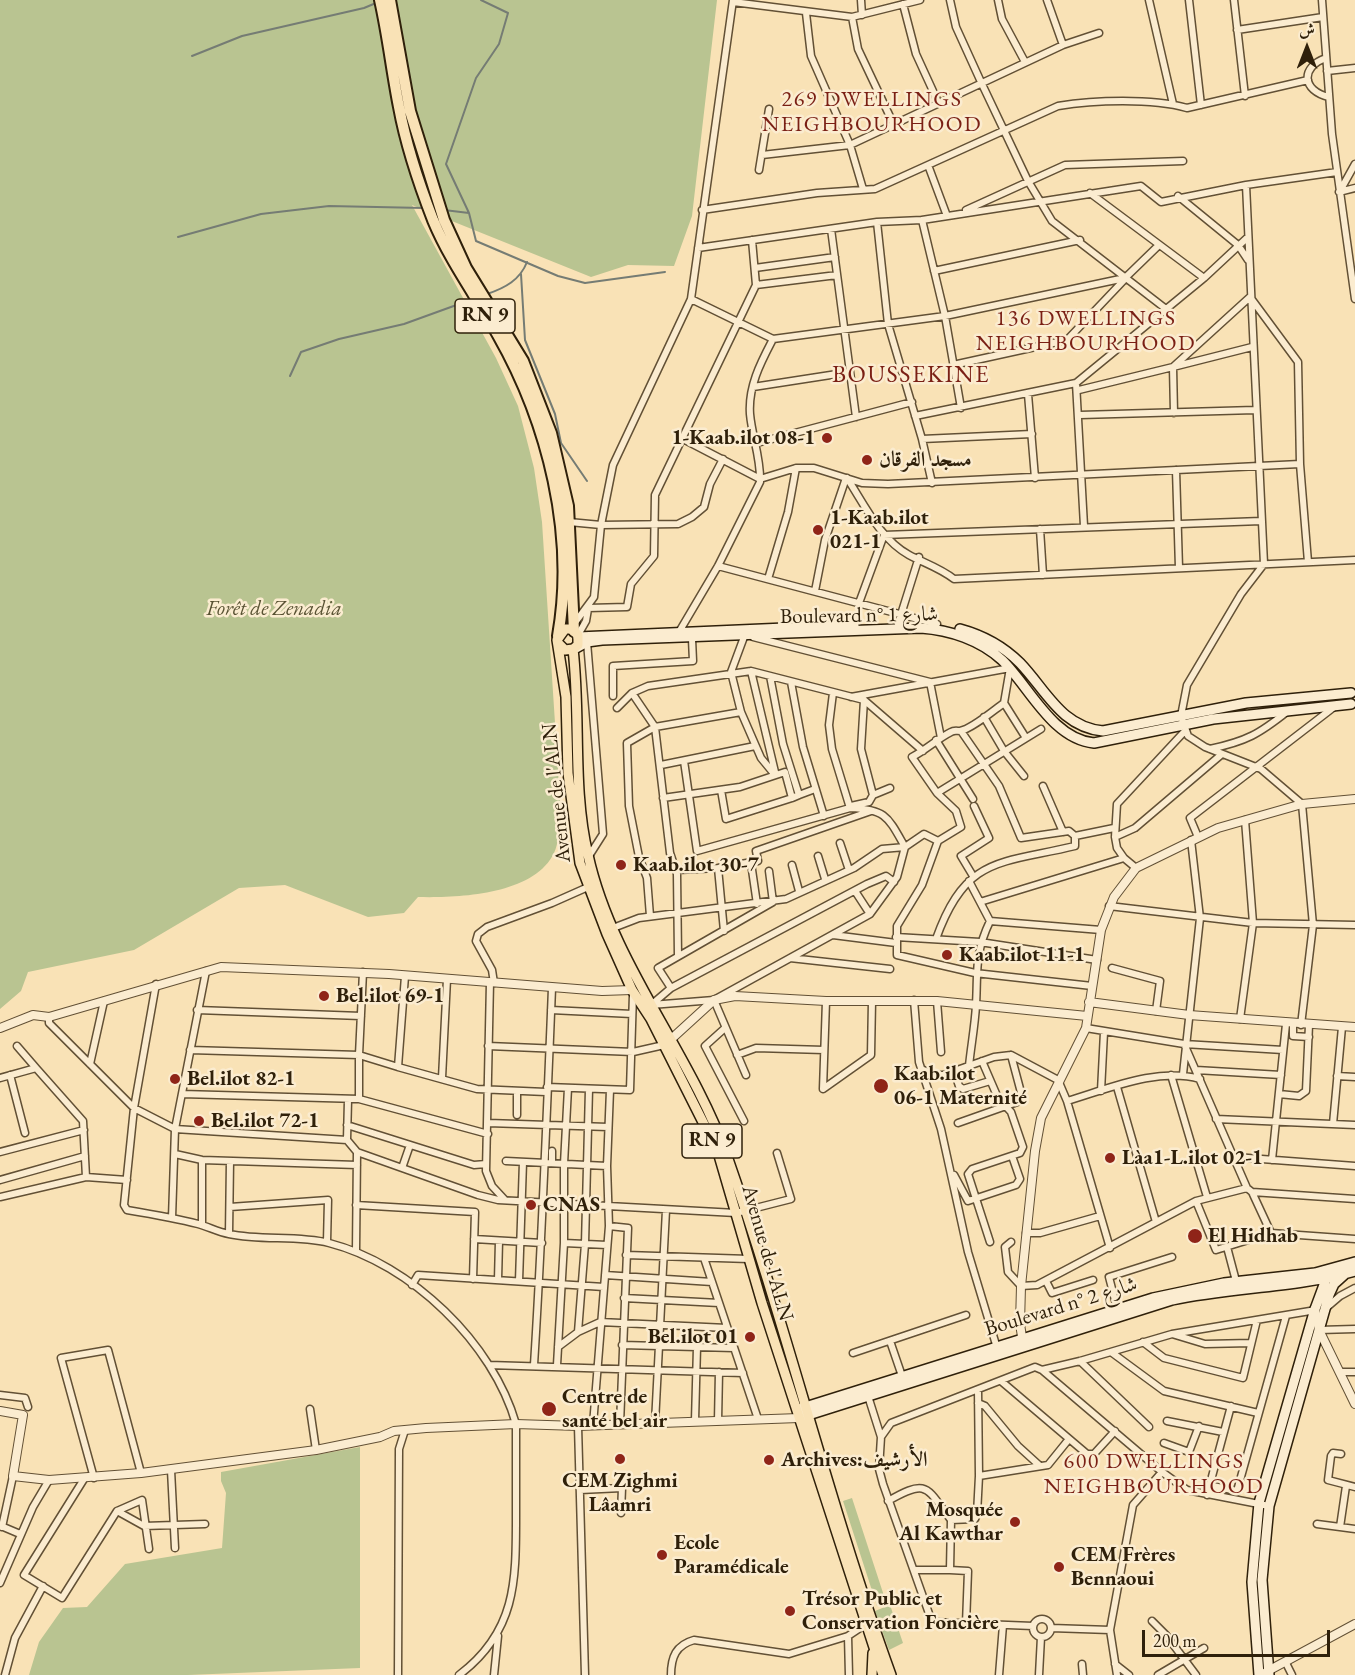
<!DOCTYPE html>
<meta charset="utf-8">
<style>
body{margin:0}
#map{position:relative;width:1355px;height:1675px;overflow:hidden;background:#f9e2b6;font-family:"EB Garamond",Amiri,serif}
canvas{display:block}
.north{position:absolute;left:1277px;top:18px;width:60px;height:60px;-webkit-text-stroke:4px #fbecd0;paint-order:stroke;rotate:0deg;font-size:16px;font-weight:700;line-height:24px;text-align:center;color:#2f200a}
.north::after{content:'';display:block;margin:auto;width:21px;height:27px;background:#2f200a;clip-path:polygon(50% 0,100% 100%,50% 72%,0 100%)}
.scale{position:absolute;left:1142px;top:1630px;width:188px;height:27px;box-sizing:border-box;border:3px solid #2f200a;border-top:0;padding-left:8px;font-size:18px;line-height:21px;white-space:nowrap;color:#2f200a;-webkit-text-stroke:4px #fbecd0;paint-order:stroke}
</style>
<div id="map">
<canvas width="1355" height="1675"></canvas>
<div class="north">ش</div>
<div class="scale">200 m</div>
</div>
<script>
const g = document.querySelector('canvas').getContext('2d');
g.lineJoin = 'round';
function paint(path, color) { g.fillStyle = color; g.fill(path, 'evenodd'); }
function stroke(path, color, width, dash) { g.strokeStyle = color; g.lineWidth = width; g.lineCap = dash ? 'butt' : 'round'; g.setLineDash(dash || []); g.stroke(path); }
function label(font, color, halo, rows, align = 'center') {
  g.font = font + ' "EB Garamond",Amiri,serif'; g.lineWidth = 5; g.setLineDash([]); g.textBaseline = 'middle'; g.strokeStyle = halo; g.fillStyle = color; for (const [text, x, y, turn = 0] of rows) {
    g.save(); g.translate(x, y); g.rotate((+turn || 0) * Math.PI / 180); g.textAlign = isNaN(turn) ? turn : align; if (halo) g.strokeText(text, 0, 0); g.fillText(text, 0, 0); g.restore();
  }
}
paint(new Path2D(`
 M0 0H717L692 216 674 266 628 265 591 277 412 205 496 358 518 406 534 468 542 522 561 816C559 827 559 843 554 853 534 895 458 898 418 897L404 913 368 917 285 885 239 888 134 950 28 972 21 991 0 1009Z
 M360 1447V1668L188 1675H29L39 1642 63 1608 87 1607 125 1564 222 1548 226 1493 221 1481V1472Z
 M852 1498 886 1602 877 1606 843 1501Z
 M890 1605 903 1643 889 1650 875 1611Z`), '#b9c491');
stroke(new Path2D(`
 M481 0 508 13 499 44 476 78 446 164 469 213 476 241 558 276 585 283 665 272
 M192 56 242 36 364 8 376 3
 M444 210 469 213
 M178 237 261 214 329 206 424 208
 M521 274 525 340 555 414 561 443 587 481
 M487 294C505 288 520 280 527 262
 M290 376 301 352 339 339 404 324 473 299`), '#757c74', 2);
const minor = new Path2D(`
 M861 0 862 15
 M950 0 956 27 981 82 1028 181 1052 221 1166 309
 M998 0 1002 19 1025 62
 M1047 0 1063 45
 M1149 0 1173 104
 M1189 0 1201 105
 M1234 0 1245 96
 M1322 0 1332 134 1355 299
 M733 2 852 17 920 0
 M903 4 916 54 938 102
 M806 13 811 56 850 145 863 189
 M852 17 858 49 893 123
 M1237 30 1323 17
 M1326 58C1300 67 1302 91 1329 97
 M1327 71 1355 68
 M762 155 850 145 1063 45 1099 33
 M928 165 947 216
 M759 170 769 109
 M1246 185 1337 172
 M1340 191 1355 164
 M1339 192 1355 188
 M1090 193 1204 278
 M1178 196 1238 245 1248 260
 M702 210 817 193 875 189 1058 106C1094 100 1152 98 1187 108L1308 80
 M966 210 1065 165 1183 161
 M922 220 945 316 961 408
 M877 222 888 324 922 439 932 483
 M831 229 856 417
 M698 248 877 222 922 220 1141 186 1161 202 1246 185 1264 564 1241 594 1187 685 1181 716 1188 736 1205 747 1261 769 1302 804 1313 925 1301 1025
 M755 268 835 257
 M934 271 1080 240
 M756 285 837 275
 M691 299 773 339 945 316 1125 278 1159 245
 M1252 347 1173 367 1250 297 1298 362 1300 464 1308 562
 M953 365 1067 340 1125 279
 M1076 383 1084 526
 M753 387 850 372
 M1079 390 1173 367 1174 413
 M1028 394 1035 478
 M1080 415 1255 410
 M915 416 1076 383 1204 278 1248 237
 M683 439 760 479 796 468H814L862 483 888 484 1300 464
 M922 439 1032 434
 M757 443 912 402
 M1176 470 1179 568
 M847 478C864 504 880 539 909 555 924 563 940 568 954 579L1355 560
 M569 522 601 525 678 524 692 517 704 507 710 484 723 459
 M1040 529 1043 575
 M718 566 937 624
 M768 579 788 512 796 468
 M815 591 825 540 846 478
 M859 603 884 535 1261 521
 M588 608 627 607 631 584 654 556 655 495 756 285 752 240
 M574 624 594 597 601 525 613 465 691 299 733 0
 M898 624 919 557
 M679 632 718 566 760 482C761 458 752 437 750 414 748 386 761 362 773 339
 M578 635 586 621 588 609
 M744 637 731 672 741 712 761 758 775 775
 M753 637 930 682 941 738
 M587 642 603 834 589 856
 M751 671 775 772
 M791 682 803 747 824 816
 M632 693 655 727 670 853 677 874 678 956
 M833 693 829 725 832 749 850 808
 M613 696V666L693 661 692 639
 M864 700 861 749 873 795
 M1004 703 1026 738
 M617 708 632 693 648 686 751 671 864 700 923 751
 M984 717 1004 751 1024 776
 M936 740 973 799
 M1210 749C1247 741 1259 734 1288 711
 M661 765 755 746
 M1043 786 1063 832
 M721 790 726 819 792 798
 M937 793 1041 729
 M799 795 815 789
 M663 798 740 787 785 772 792 798 799 795 783 744 770 676
 M851 806 869 802 873 795 890 788
 M1075 836 1114 828
 M1115 837 1135 828 1222 754
 M1198 837 1190 818 1334 707
 M938 841 922 885 897 926V955L975 973 1092 986
 M840 843 849 870
 M818 856 825 879
 M1124 858 1117 848 1115 837 1117 804 1184 732
 M751 863 757 904
 M792 865 799 891
 M718 868 724 931
 M677 870 718 868 758 861 756 851 871 811
 M973 876 961 856 989 838 974 806
 M969 881 990 921 1101 930
 M855 891 870 914
 M980 902 1124 858 1136 868
 M1109 906 1253 923 1355 925
 M650 916 647 878 639 857 629 806 627 743 655 727 741 712
 M613 928 639 918 786 899 854 868 882 849 905 847 924 834 938 841 961 827 956 811 937 793 912 757C926 750 937 739 951 732 954 730 957 731 960 731 972 729 994 710 1004 703L1010 668 851 697
 M833 935 896 943
 M896 937 980 942 1097 960
 M936 939C966 855 1001 864 1075 846V836L1069 831 1021 838 999 786 961 731
 M790 958 890 969
 M1112 968 1160 981 1156 1011
 M490 982 486 1171 492 1186 505 1200
 M494 983 492 970 476 941 478 934 487 927 552 903 588 887
 M156 984 134 1108 124 1205 127 1210C151 1214 175 1218 198 1224 209 1227 218 1232 229 1234 262 1241 297 1235 329 1243 411 1264 493 1343 516 1424 516 1455 516 1486 516 1517 516 1582 516 1632 459 1675
 M671 988 658 968 773 902 769 871
 M714 1000 746 1075
 M914 1000 919 1062 941 1129 968 1252 997 1348
 M826 1001 823 1089 871 1055 872 1001
 M937 1001 941 1052
 M651 1005 714 1000 870 914 897 877 905 847C888 817 886 809 850 808L697 851 684 761
 M651 1005 671 988 867 884 886 876 894 882
 M197 1010 361 1016
 M551 1010 632 1014
 M49 1017V1023L134 1108 175 1129 347 1140 348 1100
 M1240 1019 1253 923 1245 820
 M1293 1024V1036L1309 1037
 M725 1028 705 1046 744 1121
 M1086 1028 1184 1044 1283 1050
 M17 1046 36 1068
 M488 1046 633 1052 664 1045
 M1185 1046 1247 1188 1252 1192 1271 1233
 M190 1050 359 1055 398 1067 405 976
 M737 1055 756 1048 824 1050
 M982 1061 998 1098 1011 1112 1023 1147 1020 1153 972 1169 968 1174 990 1242
 M90 1064 104 1001
 M969 1066C971 1046 975 1025 976 1005 978 970 974 955 990 921
 M398 1067 477 1089 546 1092
 M921 1069 935 1075H943L994 1057 1011 1055 1058 1080 1067 1101 1110 1248
 M1196 1070 1281 1075
 M954 1071 959 1086 963 1089 990 1081
 M1183 1074 1200 918 1191 840
 M10 1075 25 1133
 M1171 1075 1207 1197
 M1337 1076 1355 1077
 M0 1078 36 1068 83 1121 86 1177
 M442 1078 447 979
 M547 1087 630 1090 633 994
 M1117 1087 1156 1222
 M517 1091V1115
 M1101 1091 1104 1032
 M182 1094 359 1099 488 1134
 M1279 1094 1299 1096 1306 1091 1309 1025
 M359 1099V1055L363 972
 M1067 1101C1108 1089 1157 1067 1200 1079
 M1216 1119 1355 1125
 M488 1123 608 1127
 M958 1123 1023 1100 1011 1055
 M1333 1124 1342 1027
 M347 1125 474 1165 486 1164
 M347 1140 357 1152 356 1251
 M0 1152 84 1130
 M357 1152 478 1195 498 1200 736 1213 791 1199 777 1153
 M175 1154 202 1160 357 1165
 M1235 1157 1355 1166
 M1272 1160 1286 1024
 M506 1161 607 1166
 M552 1163V1151
 M402 1168 410 1145
 M954 1175 968 1201 1016 1185 1020 1179 1012 1156
 M0 1180 85 1156
 M1252 1192 1355 1199
 M0 1197 86 1177 127 1180
 M1196 1201 1216 1250 1271 1233 1355 1239
 M356 1205 475 1212 473 1279
 M230 1207 328 1200 327 1242
 M172 1218 175 1129 206 971
 M202 1225V1160
 M609 1226 628 1228 620 1424
 M1026 1233H1040L1100 1216
 M229 1234 230 1161
 M474 1239 542 1243
 M1011 1242 1005 1247 1008 1272 1021 1286 1037 1285 1196 1201 1247 1188
 M564 1243 607 1245
 M1227 1247 1236 1281
 M626 1255 749 1259
 M704 1258 758 1419
 M605 1275 712 1282
 M498 1280 499 1241
 M519 1281 523 1162
 M1046 1281 1052 1293 1093 1280
 M412 1285 418 1275 604 1287
 M624 1298 719 1303
 M1117 1308 1109 1277 1172 1257
 M1326 1308 1340 1296 1355 1288
 M1319 1330 1355 1329
 M578 1332 585 1244 589 1089
 M1172 1334 1205 1344 1251 1343
 M890 1341 902 1376
 M1143 1342 1164 1358 1243 1378 1257 1320
 M622 1345 734 1348
 M558 1347 578 1332 600 1322 727 1328
 M1111 1352 1164 1391 1258 1413
 M853 1353 966 1315
 M1080 1361 1149 1427
 M489 1365 743 1373
 M534 1365C542 1239 547 1113 552 988
 M557 1365 564 1243V1164L568 1088
 M1042 1370 1162 1472 1187 1490 1269 1506
 M1340 1372H1355
 M1001 1381 1087 1454H1094L1115 1431
 M0 1395 25 1398 28 1407
 M868 1396 881 1437 879 1469 883 1484 932 1622 1033 1626
 M978 1403 985 1406 1018 1446 1040 1466
 M310 1409 316 1450
 M695 1421 697 1347
 M718 1421 719 1372
 M1167 1421 1223 1432
 M655 1423 666 1210
 M593 1425 609 1226 607 1166 610 1090
 M578 1426 585 1675
 M881 1437 891 1423 1035 1367 1042 1370 1080 1361 1172 1334 1316 1310
 M1164 1443 1189 1452 1199 1426
 M1341 1454 1333 1453 1331 1456 1328 1480 1355 1487
 M171 1470 175 1548
 M979 1476 1048 1465 1069 1439
 M94 1478 61 1358 108 1350 141 1473
 M84 1479 24 1575 62 1598 117 1511 142 1500 149 1549
 M1208 1485 1237 1491 1286 1316
 M1346 1486 1340 1527 1355 1529
 M580 1490 622 1488 621 1513
 M1207 1495 1231 1406
 M888 1501C928 1478 926 1487 951 1520
 M117 1511 144 1526 205 1524
 M1317 1524 1340 1527
 M1 1526 20 1534
 M2 1527 13 1476
 M914 1570H950L951 1520 975 1519 977 1514 979 1476 978 1390
 M950 1570 968 1571 966 1624
 M0 1583 33 1507 49 1480
 M1033 1628a9 9 0 1 1 18 0a9 9 0 1 1-18 0Z
 M1152 1621 1166 1635 1196 1675
 M1051 1628 1110 1630
 M848 1636 849 1675
 M1286 1663 1292 1675
 M1082 1664 1083 1675
 M1115 1664 1129 1675
 M5 1675 15 1638 43 1586
 M398 1675 399 1449 405 1430
 M494 1675 498 1636
 M671 1675C671 1657 676 1645 694 1640L789 1654 848 1636 866 1624
 M999 1675 1003 1625
 M1039 1675 1041 1637
 M1117 1675 1110 1630 1133 1505 1162 1472
 M1158 1675 1204 1648`);
const tertiary = new Path2D(`
 M1089 1002 1189 1015 1355 1027
 M0 1028 33 1015 49 1017 221 967 389 974 602 991 632 990
 M668 1042 714 1000 735 996 826 1001H937L1087 1016
 M1315 1309 1319 1330 1355 1404
 M1023 1343 1020 1324 1021 1286 1035 1151 1041 1118 1086 1028 1101 930 1114 897 1136 868 1218 828 1302 804 1355 799
 M0 1411 23 1415 13 1476 49 1480 141 1473 316 1450 380 1437 394 1431 426 1428 516 1424 578 1426 799 1418
 M1266 1672 1355 1624`);
const secondary = new Path2D(`
 M960 629C982 635 1004 647 1020 663 1046 690 1061 727 1103 731L1246 703 1351 693
 M578 637 854 625
 M576 648 587 642 602 640 921 628C950 630 980 640 1002 660 1029 686 1052 739 1094 743L1213 719 1351 704
 M799 1409 1153 1298 1224 1283 1315 1273 1355 1262
 M802 1417 1172 1300C1233 1287 1296 1288 1355 1271
 M1259 1675 1252 1582 1259 1503 1315 1309 1328 1274
 M1269 1675 1262 1580 1269 1506 1329 1295 1334 1284 1344 1275`);
const primary = new Path2D(`
 M558 643 565 650 573 649 578 645V635L571 629H565L557 640 566 697 568 773 580 863 607 934 632 990 651 1019 718 1152 762 1303 883 1675
 M573 649C581 718 572 788 588 855 612 964 690 1052 727 1156 787 1327 829 1504 891 1675
 M872 1675 873 1653`);
const trunk = new Path2D(`
 M380 0C388 35 392 72 399 107 406 145 419 184 433 220 450 261 476 296 498 335 548 423 576 534 558 636
 M390 0 410 111 444 220 466 268 523 361 551 433 568 506 574 631`);
stroke(minor, '#625035', 9);
stroke(tertiary, '#625035', 10);
stroke(secondary, '#2f200a', 12);
stroke(primary, '#2f200a', 12);
stroke(trunk, '#2f200a', 14);
stroke(minor, '#fbecd0', 6);
stroke(tertiary, '#fbecd0', 8);
stroke(secondary, '#fbecd0', 9);
stroke(primary, '#f9e2b6', 9);
stroke(trunk, '#f9e2b6', 10);
for (const [x, y, r, color] of [
 [827,438,6,"#8f2418"],
 [867,460,6,"#8f2418"],
 [818,530,6,"#8f2418"],
 [621,865,6,"#8f2418"],
 [947,955,6,"#8f2418"],
 [324,996,6,"#8f2418"],
 [175,1079,6,"#8f2418"],
 [881,1086,8,"#8f2418"],
 [199,1121,6,"#8f2418"],
 [1110,1158,6,"#8f2418"],
 [531,1205,6,"#8f2418"],
 [1195,1236,8,"#8f2418"],
 [750,1337,6,"#8f2418"],
 [549,1409,8,"#8f2418"],
 [620,1459,6,"#8f2418"],
 [769,1460,6,"#8f2418"],
 [1015,1522,6,"#8f2418"],
 [662,1555,6,"#8f2418"],
 [1059,1567,6,"#8f2418"],
 [790,1611,6,"#8f2418"]
]) { const dot = new Path2D(); dot.arc(x, y, r, 0, 2 * Math.PI); g.fillStyle = color; g.fill(dot); stroke(dot, '#fbecd0', 2); }
for (const [x, y, w] of [
 [485,316,60],
 [712,1141,60]
]) { const box = new Path2D(); box.roundRect(x - w / 2, y - 17, w, 34, 4.5); g.fillStyle = '#fbecd0'; g.fill(box); stroke(box, '#2f200a', 1.5); }
label('bold 20px', '#2f200a', null, [
 ["RN 9",485,316],
 ["RN 9",712,1141]
]);
label('bold 21px', '#2f200a', '#fbecd0', [
 ["1-Kaab.ilot 08-1",815,438,"right"],
 ["مسجد الفرقان",879,460],
 ["1-Kaab.ilot",830,518],
 ["021-1",830,542],
 ["Kaab.ilot 30-7",633,865],
 ["Kaab.ilot 11-1",959,955],
 ["Bel.ilot 69-1",336,996],
 ["Kaab.ilot",894,1074],
 ["06-1 Maternité",894,1098],
 ["Bel.ilot 82-1",187,1079],
 ["Bel.ilot 72-1",211,1121],
 ["Làa1-L.ilot 02-1",1122,1158],
 ["CNAS",543,1205],
 ["El Hidhab",1208,1236],
 ["Bel.ilot 01",738,1337,"right"],
 ["Centre de",562,1397],
 ["santé bel air",562,1421],
 ["Archives:الأرشيف",781,1460],
 ["CEM Zighmi",620,1481,"center"],
 ["Lâamri",620,1505,"center"],
 ["Mosquée",1003,1510,"right"],
 ["Al Kawthar",1003,1534,"right"],
 ["Ecole",674,1543],
 ["Paramédicale",674,1567],
 ["CEM Frères",1071,1555],
 ["Bennaoui",1071,1579],
 ["Trésor Public et",802,1599],
 ["Conservation Foncière",802,1623]
], 'left');
label('italic 21px', '#585132', '#fbecd0', [
 ["Forêt de Zenadia",274,609]
]);
label('21px', '#2f200a', '#fbecd0', [
 ["Boulevard n° شارع 1",859,616,-1],
 ["Avenue de l'ALN",557,793,-96],
 ["Avenue de l'ALN",767,1253,74],
 ["Boulevard n° شارع 2",1061,1307,-17]
]);
g.letterSpacing = '1.5px';
label('22px', '#7a1f14', '#fbecd0', [
 ["269 DWELLINGS",872,100],
 ["NEIGHBOURHOOD",872,125],
 ["136 DWELLINGS",1086,319],
 ["NEIGHBOURHOOD",1086,344],
 ["600 DWELLINGS",1154,1462],
 ["NEIGHBOURHOOD",1154,1487]
]);
g.letterSpacing = '0px';
g.letterSpacing = '1.5px';
label('24px', '#7a1f14', '#fbecd0', [
 ["BOUSSEKINE",911,375]
]);
g.letterSpacing = '0px';
</script>
